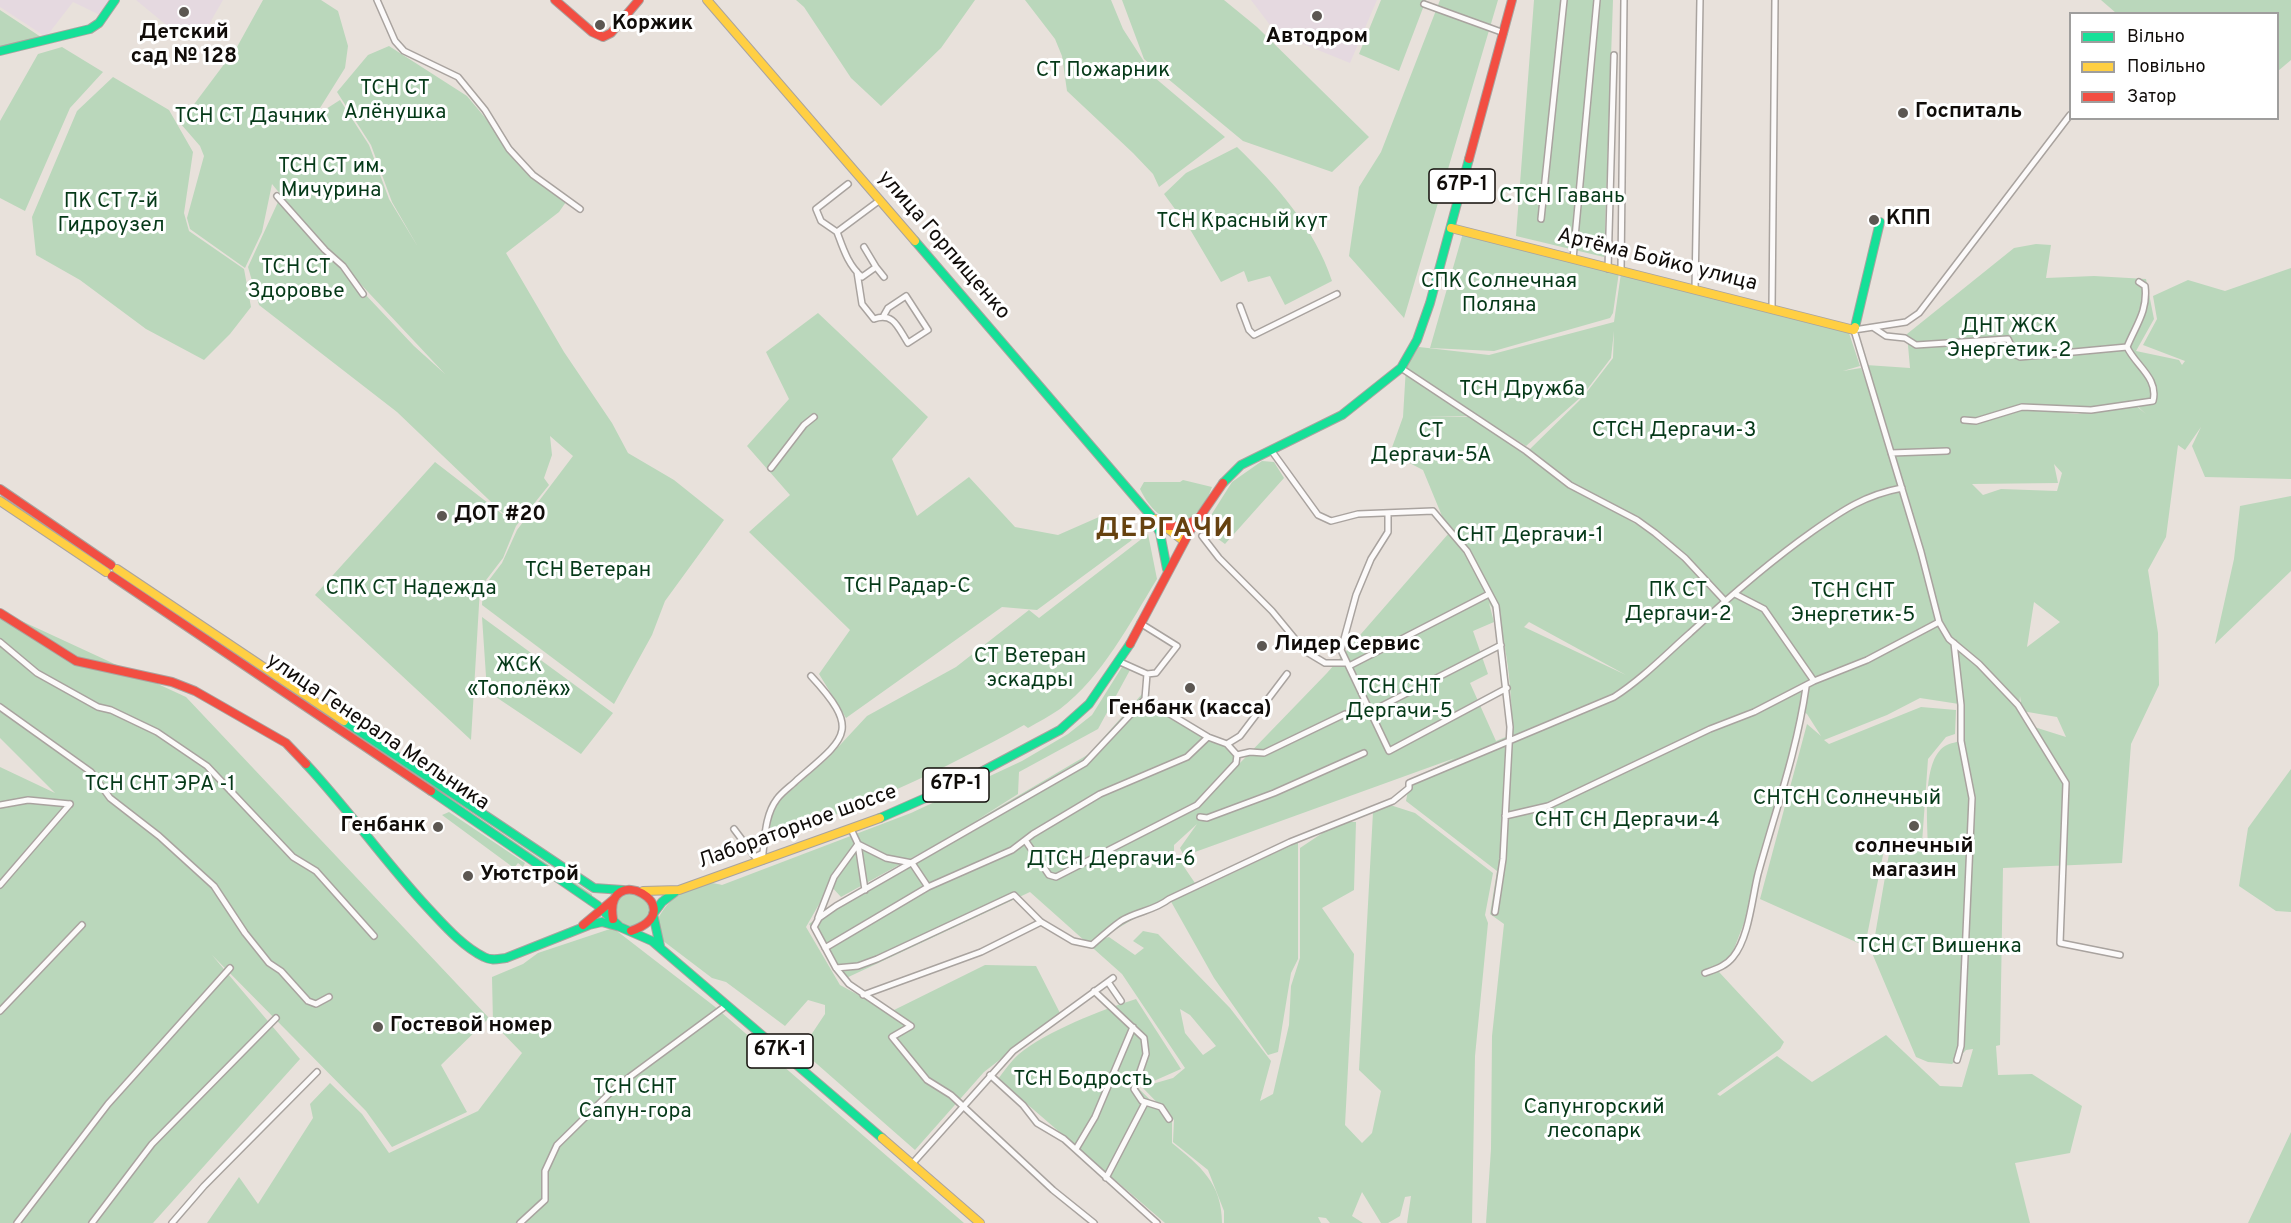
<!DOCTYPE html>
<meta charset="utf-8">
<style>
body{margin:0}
#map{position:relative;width:2291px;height:1223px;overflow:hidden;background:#e8e1db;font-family:Overpass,sans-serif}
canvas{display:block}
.legend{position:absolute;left:2069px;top:12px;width:210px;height:108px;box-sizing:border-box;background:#fff;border:2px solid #9f9e9d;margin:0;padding:8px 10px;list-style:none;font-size:18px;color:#100c09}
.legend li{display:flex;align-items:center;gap:12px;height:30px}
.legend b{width:30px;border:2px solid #9f9e9d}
</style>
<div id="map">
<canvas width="2291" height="1223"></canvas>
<ul class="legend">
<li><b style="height:8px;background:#16e098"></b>Вільно</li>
<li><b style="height:8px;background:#ffcf43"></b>Повільно</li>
<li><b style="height:8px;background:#f24e42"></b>Затор</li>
</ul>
</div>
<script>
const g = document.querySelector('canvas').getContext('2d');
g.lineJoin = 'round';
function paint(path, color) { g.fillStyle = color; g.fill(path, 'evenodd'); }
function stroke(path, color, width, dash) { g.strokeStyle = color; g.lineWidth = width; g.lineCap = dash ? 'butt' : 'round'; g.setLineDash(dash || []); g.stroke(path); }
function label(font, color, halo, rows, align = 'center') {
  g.font = font + ' Overpass,sans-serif'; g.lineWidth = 6; g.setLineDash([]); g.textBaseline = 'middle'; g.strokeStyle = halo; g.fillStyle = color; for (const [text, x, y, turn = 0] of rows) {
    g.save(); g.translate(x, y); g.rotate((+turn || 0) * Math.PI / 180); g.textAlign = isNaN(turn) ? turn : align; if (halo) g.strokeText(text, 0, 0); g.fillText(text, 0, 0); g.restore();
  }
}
paint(new Path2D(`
 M0 0H112L102 16 73 2 46 37 0 7Z
 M136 0H223L204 33H176Z
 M1251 0H1377L1350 63 1276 33Z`), '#e5d9e0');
paint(new Path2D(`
 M263 0H321L338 11 348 46 345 68 315 116 340 100 369 145 389 199 418 247 392 202 371 145 337 92 368 55 389 46 467 96 533 175 566 202 559 212 506 253 564 352 612 423 628 453 674 480 724 520 665 601 652 635 614 704 482 605 483 588 502 563 517 530 573 456 550 436 552 455 544 478 549 485 516 526 503 558 480 588 471 740 315 595 435 462 510 520 397 412 259 305 248 267 278 202 414 346 445 374 308 228 272 184 262 232 245 268 190 229 187 218 204 156 200 146 180 123 237 47Z
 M796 0H975L941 48 881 106 851 78 804 7Z
 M1025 0H1111L1123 29 1154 77 1225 137 1159 187 1153 174 1133 153 1067 91 1062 56 1055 39Z
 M1122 0H1224L1257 27 1369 137 1332 172 1243 141 1144 59Z
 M1381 0H1426L1399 71 1359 54Z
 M1440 0H1498L1404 318 1349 256 1359 187 1381 152Z
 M1534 0H1613L1604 257 1516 236Z
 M2101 0H2291V60L2278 71V14L2116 13Z
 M0 10 41 37 0 48Z
 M62 47 103 72 70 108 25 211 0 198V121L38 54Z
 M113 77 169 110 193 152 184 213 189 231 244 269 251 307 230 334 204 360 146 329 80 280 36 255 32 217 77 111Z
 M1237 147C1277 186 1314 227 1332 281L1285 305 1270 276 1248 282 1244 271 1221 282 1191 231 1164 194 1186 173Z
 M1463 233 1619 272 1613 313 1610 318 1494 351 1430 348Z
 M2036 244 2051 245 2046 278 2094 276 2146 279 2154 319 2136 351 2179 360 2182 365 2185 361 2143 345 2157 319 2153 296 2188 280 2225 291 2291 268V479L2205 477 2192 446 2201 427 2185 450 2178 445 2166 537 2148 570 2158 633 2159 685 2131 744 2122 863 2003 868 2000 1045 1996 1046 1998 1075 2032 1074 2082 1106 2070 1153 2015 1163 2030 1223H1486L1491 1149 1492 1036 1504 924 1490 914 1497 871 1406 801 1410 780 1455 758 1184 856 1180 848 1197 824 1174 845V852L1199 889 1298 842V959L1291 973 1278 1052 1268 1055 1214 978 1169 898 1098 940 1109 937 1135 955 1144 948 1133 941 1143 931 1158 934 1230 1008 1271 1061 1260 1101 1273 1094 1289 1025 1291 986 1300 958V848L1339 822H1356L1354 890 1322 908 1354 954 1345 1125 1362 1143 1372 1133 1381 1091 1359 1070 1373 812 1387 804 1415 813 1493 873 1485 915 1488 923 1475 1056 1472 1223H1407L1411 1196 1405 1197 1400 1216 1388 1223H1381L1362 1192 1352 1216 1363 1223H1330L1326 1218 1318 1217 1321 1223H1224V1211L1208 1170 1173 1142 1174 1120 1142 1087 1173 1078 1185 1068 1122 974 1030 892 842 980 809 924 839 902 926 850 841 897 830 885 806 927 840 985 890 1012 985 965 1036 966 1060 1013 984 1072 915 1150 801 1050 825 1014V1005L808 1000 785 1026 726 982 712 978 662 940 658 919C668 897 698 877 722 885L911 813 1022 761 1068 734 1092 715 1122 667 1130 670 1098 729 1019 772 1018 794 977 820 1089 754 1142 694 1211 735 1205 740 1208 738 1228 746 1236 758 1209 795 1327 673 1449 533 1423 470 1390 453 1403 417 1406 367 1419 347 1489 355 1614 322 1621 273 1848 330 1860 366 1843 371 1861 368 1874 404 1939 626 1952 645 1959 704 1920 698 1887 715 1824 740 1829 744 1921 707 1956 710 1955 734 1946 737 1928 759 1922 843 1896 841 1885 845 1865 946 1760 899 1807 724 1821 736 1807 714 1801 710 1803 684 1798 725 1744 923 1732 954 1719 972 1784 1042 1780 1049 1717 1094 1720 1096 1777 1056 1812 1082 1886 1035 1940 1086 1962 1087 1973 1049 1966 1050 1952 1064 1928 1062 1916 1057 1872 953 1890 848 1907 850V844L1928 848C1928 823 1921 761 1945 746 1950 743 1958 742 1963 740L1955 642 1950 637 1940 618 1866 365 1910 368 1907 334 2014 248ZM1614 331 1613 358 1583 397 1529 450 1570 483 1637 518 1682 554 1727 603 1734 598 1727 605 1684 560 1652 533 1569 486 1525 452 1469 417H1422L1478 416 1526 446 1582 396 1611 358ZM2134 403 2146 414 2135 405 2077 414 2041 410 2039 404 2067 408ZM2054 464 2062 473 2057 491 2001 489 1983 495 1972 484 2058 483ZM2034 602 2060 622 2027 647ZM1489 603C1509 632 1511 697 1513 734L1496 741 1470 683 1488 674 1473 631 1494 622ZM1529 622 1626 675 1524 627ZM2020 696 2022 711 2057 717 2066 737 2031 726 2019 710ZM1180 1009 1190 1015 1216 1046 1203 1055 1185 1033Z
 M818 313 928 417 892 459 917 516 969 477 1015 527 1058 535 1099 517 1132 540 1037 610 1002 607 846 718 819 674 850 630 749 532 790 495 747 446 789 399 766 352Z
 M1262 461 1274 462 1284 478 1225 544 1203 528 1232 482Z
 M1183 480 1212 487C1196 532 1160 531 1140 489L1144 482H1180Z
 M2291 496V571L2215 644 2234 559 2240 506Z
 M1148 534 1157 579C1130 623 1102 677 1060 709 1050 716 1038 722 1028 728L1024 725C943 770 857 811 768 838L771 817 780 800 827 759 867 716 956 667 1029 610 1039 618Z
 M120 575 592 894V896L591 897Z
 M0 611 186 697 489 1018 441 1065 467 1112 392 1147 366 1111 212 955 300 1059 153 1223H0V767L55 793 0 738Z
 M482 617 613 713 581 754 487 691Z
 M2291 769V912L2276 911 2239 886 2248 828Z
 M449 812 522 861 525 863 523 867 518 863 514 868 442 815Z
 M615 909a18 18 0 1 1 36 0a18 18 0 1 1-36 0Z
 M613 928 714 1006 964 1223H207L239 1177 258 1204 313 1118 310 1104 330 1083 362 1114 389 1153 478 1111 522 1053 493 1023 492 977 523 964 538 953Z
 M1136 999 1181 1069 1138 1088 1172 1121V1143C1200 1166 1222 1183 1222 1223H1165L998 1079C1004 1071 1011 1061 1019 1054 1047 1031 1101 1010 1136 999Z
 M2291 1132V1223H2248Z`), '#bad7bb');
const street = new Path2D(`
 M377 0 395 41 404 51 458 77 485 110 509 149 533 175 580 209
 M1424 4 1504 33
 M2070 115 1919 313 1906 322 1854 330 1921 552 1939 622 1949 639 1979 664 2018 705 2066 783 2060 943 2120 955
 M848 184 816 209 821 221 837 232 880 200
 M277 196 325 250 343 266 363 294
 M1541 219 1564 0
 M837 232C843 248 848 265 862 277L876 267 884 277
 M864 247 876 267
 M1573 259 1597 0
 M1608 269 1614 55
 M1621 271 1624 0
 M857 272 862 304 874 319C894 312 898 328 908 343L928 330 906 296 888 308 884 315
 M1695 290 1700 0
 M1240 306 1249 330 1254 335 1337 294
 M1772 308 1775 0
 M1874 328 1886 336 1905 338 1916 345 2008 339 2016 355 2020 357 2127 347
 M2127 347C2136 325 2148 311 2145 286L2139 282
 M1401 368 1526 451 1570 485 1637 520 1655 533 1685 558 1725 601
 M1964 420 1976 421 2022 407 2091 410 2153 401C2159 378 2135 365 2127 347
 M1271 450 1318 515 1331 521 1358 514 1433 511 1467 551 1496 606 1510 727 1503 859 1495 912
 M1891 453 1947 451
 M771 468 804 425 814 417
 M1388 513V532L1371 559 1356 595 1341 650 1389 751 1507 688
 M1202 536 1219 558 1272 611 1305 651 1325 663H1347
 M0 642 37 673 98 707 111 710 157 732 207 766 293 857 316 871 374 936
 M1954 643 1961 705V741L1972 798 1961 1046 1957 1060
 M1118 661 1147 674 1156 673 1177 646 1140 623
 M1349 666 1489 594
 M1147 674 1145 699 1208 737 1227 744 1240 736 1287 674
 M1814 681 1867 660 1939 622
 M0 707 91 772 110 798 159 836 214 886 245 933 269 963 281 971 308 1001 316 1004 329 997
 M1370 712 1501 645
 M1237 755 1250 752 1264 753 1345 714
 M0 805 28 800 70 804
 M1505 816 1548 806 1710 729 1754 712 1814 681 1764 609 1735 594
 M1200 817 1207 818 1274 793 1364 753
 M734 829 755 857 763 853
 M851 829 858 844 865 890
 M1025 840 1049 875 1056 877 1197 805 1236 763 1237 755 1227 744
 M762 861C765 841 764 816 777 799 782 792 791 786 797 780 847 737 861 730 811 676
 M0 885 70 804
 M818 918 834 877 858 844 886 858 912 863 928 887
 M825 948 928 887 1012 850 1033 834 1100 794 1187 757 1208 737
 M836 968 858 966 877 959 1014 895 1041 922 1073 941 1092 945C1101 937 1111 928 1121 921 1137 911 1154 911 1169 899L1290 842 1393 801 1409 788V783L1614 697C1642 679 1665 655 1690 633 1729 597 1769 562 1813 531 1843 510 1865 495 1902 488
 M1705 973C1716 969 1726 966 1733 957 1749 938 1752 898 1758 874 1775 812 1797 751 1806 687
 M1108 982 1121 1001
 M1094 991 1144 1038 1146 1054 1134 1089 1142 1101 1161 1107 1169 1119
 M863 995 981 952 1041 922
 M0 1011 82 925
 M990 1075 1023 1105 1037 1123 1064 1139 1157 1223
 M1076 1149 1095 1117 1133 1027
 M912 1164 1013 1051 1113 978
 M1106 1178 1145 1103
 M17 1223 108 1104 230 968
 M92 1223 152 1144 276 1018
 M172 1223 204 1186 317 1072
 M520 1223 545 1200V1171L557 1145 616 1087 727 1005
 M1094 1223 1053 1190 951 1095 927 1080 892 1037 911 1026 849 984 836 968 814 927 819 918 836 906 1085 763 1145 699`);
const fast = new Path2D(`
 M0 51 90 29 99 23 115 0
 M915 241 1151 516 1160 533 1167 569
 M1855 327 1880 222
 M1223 483 1241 465 1342 415 1401 368 1417 340 1430 303 1469 159
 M344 721 594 888 623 890
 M306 764C349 810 385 862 428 908 444 925 462 946 484 957 491 961 498 959 506 958L589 925 602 922 620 927
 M431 791 597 905 620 927 652 941 882 1138
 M880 818 964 781 1060 730 1089 704 1130 644
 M660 946 653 914 662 902 675 892`);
const slow = new Path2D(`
 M707 0 915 241
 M1451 228 1854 330 1855 327
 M0 501 106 572
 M1155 519 1184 541
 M117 569 344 721
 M643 891 679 890 880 818
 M882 1138 980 1223`);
const jam = new Path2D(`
 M555 0 592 32 603 37 611 33 639 0
 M1469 159 1512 0
 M0 489 111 565
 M1167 526H1185L1198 518
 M112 576 431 791
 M0 613 76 661 172 682 195 691 286 743 306 764
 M1130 644 1190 531 1223 483
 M613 919C603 858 695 908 631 931
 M583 925 614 899`);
stroke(street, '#a9a39f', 8);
stroke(fast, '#a9a39f', 10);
stroke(slow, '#a9a39f', 10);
stroke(jam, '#a9a39f', 10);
stroke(street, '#fcfafa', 5);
stroke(fast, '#16e098', 8);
stroke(slow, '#ffcf43', 8);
stroke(jam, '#f24e42', 8);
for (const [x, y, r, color] of [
 [184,12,6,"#5c5752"],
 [1317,16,6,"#5c5752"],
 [600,25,6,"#5c5752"],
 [1903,113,6,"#5c5752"],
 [1874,220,6,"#5c5752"],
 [442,516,6,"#5c5752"],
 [1262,646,6,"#5c5752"],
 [1190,688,6,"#5c5752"],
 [1914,826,6,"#5c5752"],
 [438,827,6,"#5c5752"],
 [468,876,6,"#5c5752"],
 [378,1027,6,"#5c5752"]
]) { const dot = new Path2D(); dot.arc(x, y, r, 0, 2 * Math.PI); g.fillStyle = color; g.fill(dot); stroke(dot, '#fff', 2); }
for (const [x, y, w] of [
 [1462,186,66],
 [956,785,66],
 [780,1051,66]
]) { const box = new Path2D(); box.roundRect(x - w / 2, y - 17, w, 34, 4.5); g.fillStyle = '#fff'; g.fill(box); stroke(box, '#100c09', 1.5); }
label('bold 20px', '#100c09', null, [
 ["67Р-1",1462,186],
 ["67Р-1",956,785],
 ["67К-1",780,1051]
]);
label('bold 21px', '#100c09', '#fff', [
 ["Коржик",612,25],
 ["Детский",184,34,"center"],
 ["сад № 128",184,58,"center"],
 ["Автодром",1317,38,"center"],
 ["Госпиталь",1915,113],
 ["КПП",1886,220],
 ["ДОТ #20",454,516],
 ["Лидер Сервис",1274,646],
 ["Генбанк (касса)",1190,710,"center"],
 ["Генбанк",426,827,"right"],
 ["солнечный",1914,848,"center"],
 ["магазин",1914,872,"center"],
 ["Уютстрой",480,876],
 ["Гостевой номер",390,1027]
], 'left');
label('21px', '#053918', '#fff', [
 ["СТ Пожарник",1103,72],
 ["ТСН СТ",395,90],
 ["Алёнушка",395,114],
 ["ТСН СТ Дачник",251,118],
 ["ТСН СТ им.",331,168],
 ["Мичурина",331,192],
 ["СТСН Гавань",1562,198],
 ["ПК СТ 7-й",111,203],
 ["Гидроузел",111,227],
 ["ТСН Красный кут",1242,223],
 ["ТСН СТ",296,269],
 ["Здоровье",296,293],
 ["СПК Солнечная",1499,283],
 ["Поляна",1499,307],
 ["ДНТ ЖСК",2009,328],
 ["Энергетик-2",2009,352],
 ["ТСН Дружба",1522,391],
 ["СТСН Дергачи-3",1674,432],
 ["СТ",1431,433],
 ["Дергачи-5А",1431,457],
 ["СНТ Дергачи-1",1530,537],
 ["ТСН Ветеран",588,572],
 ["ТСН Радар-С",907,588],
 ["СПК СТ Надежда",411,590],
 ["ПК СТ",1678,592],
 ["Дергачи-2",1678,616],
 ["ТСН СНТ",1853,593],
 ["Энергетик-5",1853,617],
 ["СТ Ветеран",1030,658],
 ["эскадры",1030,682],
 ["ЖСК",519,667],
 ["«Тополёк»",519,691],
 ["ТСН СНТ",1399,689],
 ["Дергачи-5",1399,713],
 ["ТСН СНТ ЭРА -1",160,786],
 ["СНТСН Солнечный",1847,800],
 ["СНТ СН Дергачи-4",1627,822],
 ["ДТСН Дергачи-6",1111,861],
 ["ТСН СТ Вишенка",1939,948],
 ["ТСН Бодрость",1083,1081],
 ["ТСН СНТ",635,1089],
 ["Сапун-гора",635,1113],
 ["Сапунгорский",1594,1109],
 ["лесопарк",1594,1133]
]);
label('21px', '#100c09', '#fff', [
 ["улица Горпищенко",943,246,49],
 ["Артёма Бойко улица",1657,261,14],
 ["улица Генерала Мельника",377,733,34],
 ["Лабораторное шоссе",798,828,-20]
]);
g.letterSpacing = '1.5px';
label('bold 27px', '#664210', '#fff', [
 ["ДЕРГАЧИ",1165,531]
]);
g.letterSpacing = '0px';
</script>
